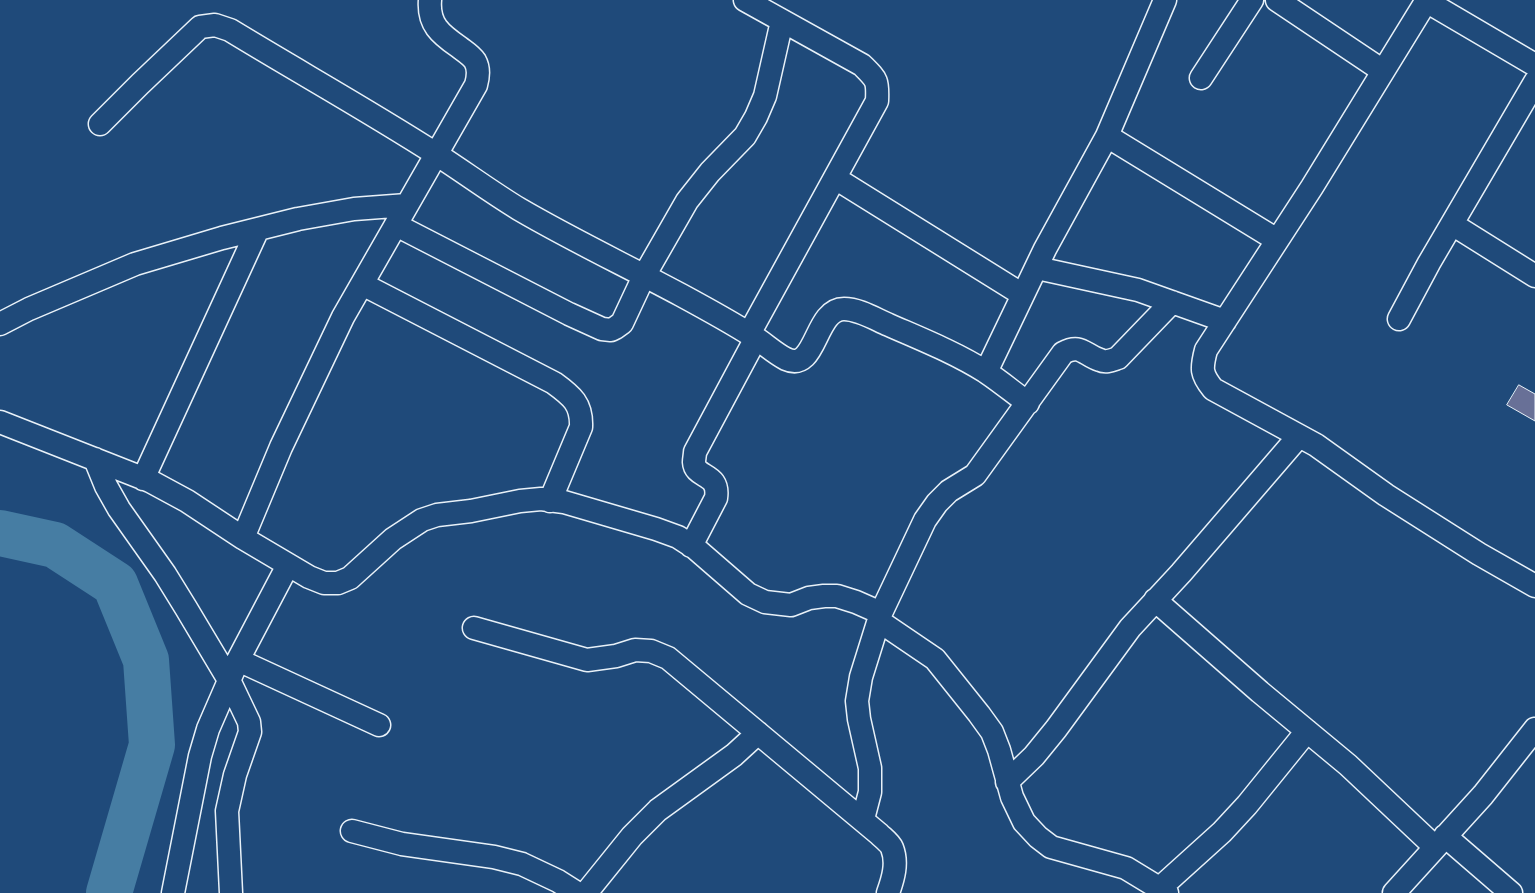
<!DOCTYPE html>
<style>
body{margin:0}
canvas{display:block;background:#1f4a7a}
</style>
<canvas width="1535" height="893"></canvas>
<script>
const g = document.querySelector('canvas').getContext('2d');
g.lineJoin = 'round';
function stroke(path, color, width, dash) { g.strokeStyle = color; g.lineWidth = width; g.lineCap = dash ? 'butt' : 'round'; g.setLineDash(dash || []); g.stroke(path); }
function paint(path, color) { g.fillStyle = color; g.fill(path, 'evenodd'); }
stroke(new Path2D(`
 M0 533 55 545 115 584 146 660 152 745 109 893`), '#467da3', 46);
const building = new Path2D(`
 M1519 385 1535 394V421L1507 405Z`);
paint(building, '#687097');
stroke(building, '#e8f1f8', 1);
const street = new Path2D(`
 M745 0 862 65C877 80 878 80 877 101L749 334
 M1277 0 1383 71
 M1427 0 1312 187 1206 350C1201 369 1201 374 1213 389L1316 445 1386 495 1479 554 1535 586
 M1426 1 1535 65
 M1201 78 1252 0
 M100 124 140 84 200 27 215 25 230 30C299 72 369 111 436 154 464 172 491 192 519 209 572 240 627 266 681 295 705 308 729 321 751 335 763 342 774 353 786 359 817 373 814 309 844 309 859 309 875 319 889 325 921 339 956 353 986 372 1001 382 1014 393 1028 403
 M1107 136 1277 240
 M835 178 1023 295
 M1452 224 1535 276
 M396 225 569 314 602 329 611 330 615 328 622 323 644 276 687 201 710 172 745 136 756 117 765 96 782 21
 M1037 268 1138 290 1225 321
 M362 284 554 383C572 396 582 404 581 427L550 501
 M1399 319 1429 263 1535 82
 M0 324 29 309 135 264 222 238 298 219 354 209 407 205
 M986 372 1045 249 1107 136 1165 0
 M0 422 150 481 187 501 243 538 309 577 324 583H338L350 578 393 539 422 520 437 515 471 511 520 501 541 499 564 502 656 529 678 537 695 548 748 594 765 602 791 605 809 598 824 596H837L856 602 881 613
 M95 459 106 486 119 509 165 574 186 608 229 680 249 722 250 732 235 775 227 811 231 893
 M143 479 258 229
 M243 538 281 447 343 317 476 85C478 78 479 68 475 61 471 55 464 51 459 47 440 34 428 24 430 0
 M691 546 716 498C720 472 695 479 694 462 694 459 695 455 695 452L756 338
 M1155 600 1260 692 1348 765 1435 847
 M879 621 935 659 979 714 992 732 999 750 1012 797 1024 822 1038 837 1051 847 1126 868 1167 893
 M474 628 587 660 616 656 635 650 651 651 668 658 879 834C883 838 890 843 892 848 898 863 893 879 888 893
 M238 660 379 725
 M1007 782 1034 756 1056 729 1130 628 1181 573 1299 436
 M863 819 870 792V768L859 719 857 701 861 677 881 613 925 520 937 503 949 491 975 475 1063 353C1081 343 1084 355 1100 360 1106 363 1112 360 1118 358L1172 302
 M352 831 402 844 494 857 522 864 558 881 577 893
 M1445 836 1511 893
 M1160 888 1222 832 1247 805 1307 731
 M173 893 200 756 208 729 238 660 288 565
 M586 893 632 836 658 810 734 755 758 733
 M1394 893 1483 795 1535 729`);
stroke(street, '#e8f1f8', 25);
stroke(street, '#1f4a7a', 22);
</script>
